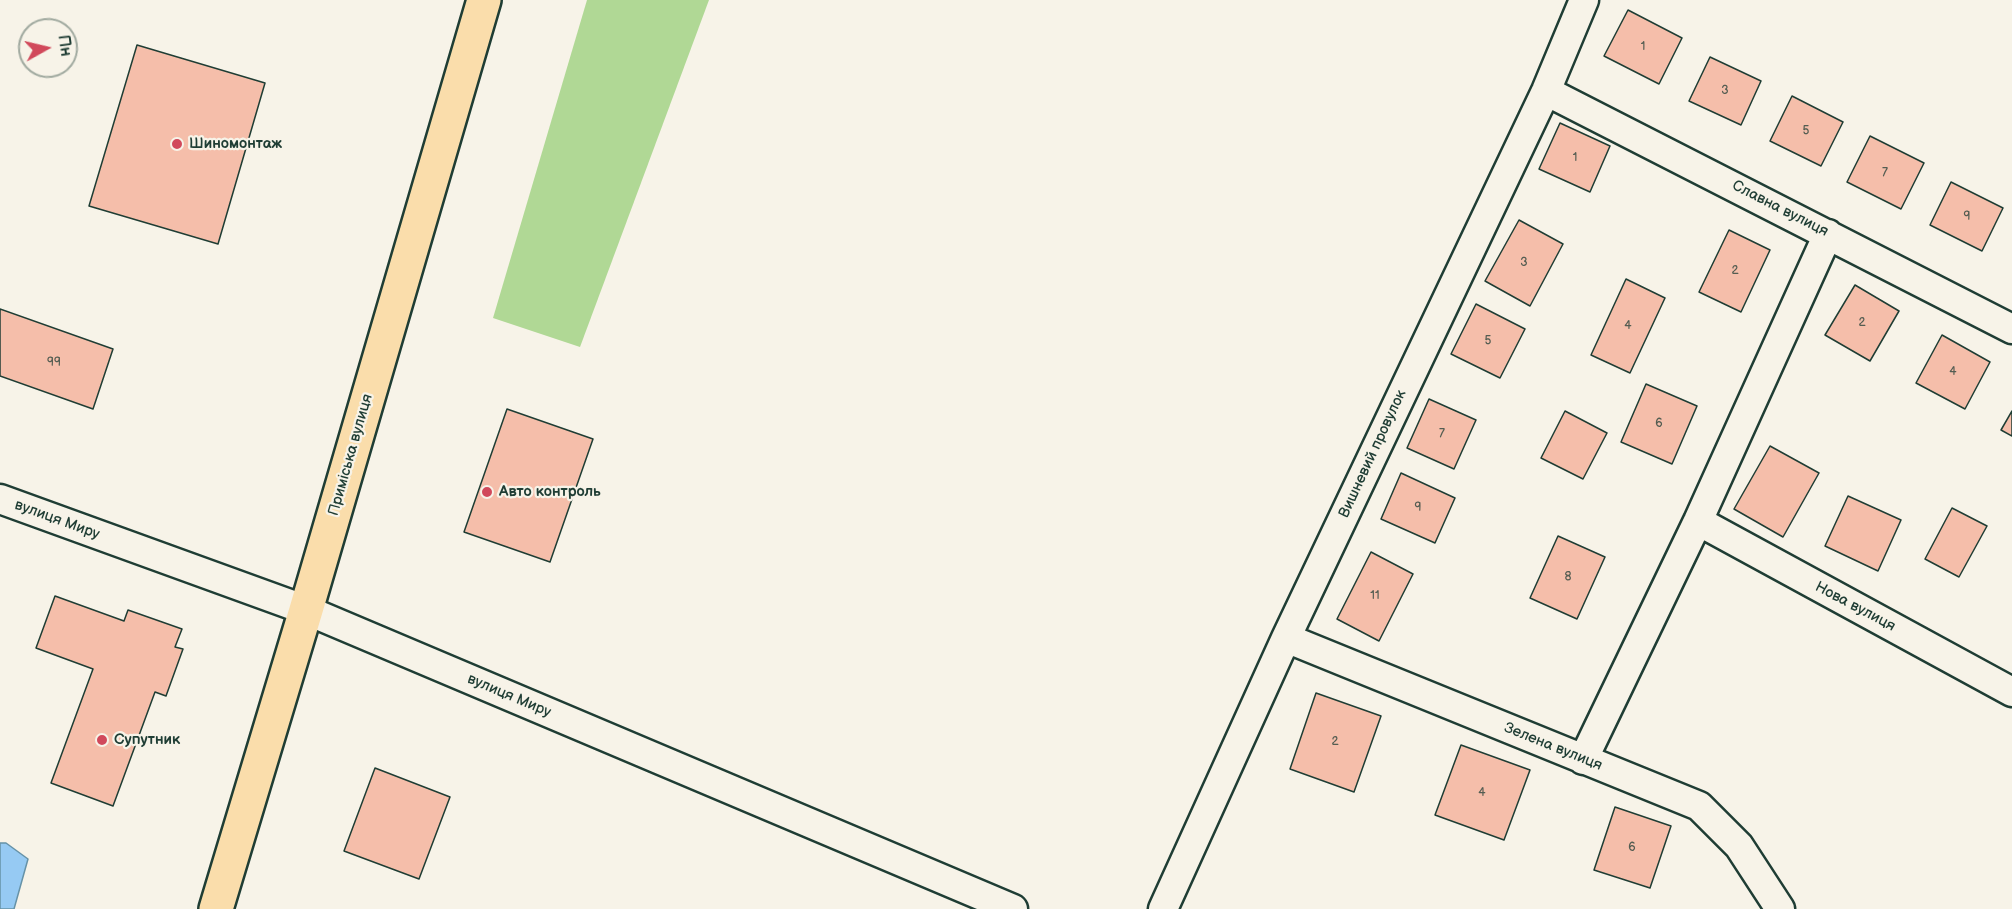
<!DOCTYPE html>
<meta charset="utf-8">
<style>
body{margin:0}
#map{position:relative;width:2012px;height:909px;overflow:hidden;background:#f7f3e8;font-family:"Balsamiq Sans",sans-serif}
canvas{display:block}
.north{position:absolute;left:18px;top:18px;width:60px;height:60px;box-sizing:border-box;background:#f7f3e8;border:2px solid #a1aaa0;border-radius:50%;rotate:82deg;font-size:16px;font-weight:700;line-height:24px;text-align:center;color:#1f3d34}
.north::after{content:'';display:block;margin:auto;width:21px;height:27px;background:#d1495b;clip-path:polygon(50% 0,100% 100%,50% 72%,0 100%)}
</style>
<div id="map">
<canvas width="2012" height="909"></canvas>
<div class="north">Пн</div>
</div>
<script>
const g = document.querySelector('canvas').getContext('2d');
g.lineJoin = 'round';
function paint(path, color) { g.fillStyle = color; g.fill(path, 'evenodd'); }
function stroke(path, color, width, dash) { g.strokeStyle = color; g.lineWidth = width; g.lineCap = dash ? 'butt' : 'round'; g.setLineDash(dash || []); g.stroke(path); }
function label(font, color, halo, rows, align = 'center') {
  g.font = font + ' "Balsamiq Sans",sans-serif'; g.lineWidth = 4.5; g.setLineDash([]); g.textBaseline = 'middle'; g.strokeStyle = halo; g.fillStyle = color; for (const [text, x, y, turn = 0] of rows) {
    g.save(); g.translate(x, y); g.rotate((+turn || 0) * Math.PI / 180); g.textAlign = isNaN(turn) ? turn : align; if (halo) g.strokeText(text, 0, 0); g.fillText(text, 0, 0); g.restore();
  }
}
paint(new Path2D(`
 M587 0H709L580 347 493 318Z`), '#b0d895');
const water = new Path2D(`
 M0 843H6L28 859 14 909H0Z`);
paint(water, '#96caf3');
stroke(water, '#6692a7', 1.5);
const building = new Path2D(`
 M1628 10 1682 38 1659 84 1604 56Z
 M137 45 265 83 218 244 89 206Z
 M1710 57 1761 81 1741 125 1689 101Z
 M1792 96 1843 122 1821 166 1770 141Z
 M1560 123 1610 146 1590 192 1539 169Z
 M1870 136 1924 163 1901 209 1847 182Z
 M1951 182 2003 208 1982 251 1930 225Z
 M1519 220 1563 244 1530 306 1485 281Z
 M1729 230 1770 250 1741 312 1699 292Z
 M1626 279 1665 298 1630 373 1591 355Z
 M1855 285 1899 311 1870 361 1825 335Z
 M1476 304 1525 329 1500 378 1451 354Z
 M0 309 113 349 93 409 0 376Z
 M1942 335 1990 362 1965 409 1916 383Z
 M1646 384 1697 406 1672 464 1621 442Z
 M1429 399 1476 420 1454 469 1407 448Z
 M507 409 593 439 550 562 464 532Z
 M1565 411 1607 433 1583 479 1541 458Z
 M2012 411V436L2001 430Z
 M1770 446 1819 473 1783 537 1734 509Z
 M1401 473 1455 498 1435 543 1381 519Z
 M1848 496 1901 520 1878 571 1825 546Z
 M1952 508 1987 526 1959 577 1925 559Z
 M1558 536 1605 557 1577 619 1530 598Z
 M1371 552 1413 574 1379 641 1337 619Z
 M55 596 124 621 128 610 182 629 175 647 183 649 166 696 155 692 113 806 51 783 93 669 36 648Z
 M1316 693 1381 716 1354 792 1290 769Z
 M1461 745 1530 770 1504 840 1435 815Z
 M375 768 450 797 419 879 344 851Z
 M1615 807 1671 826 1650 888 1594 870Z`);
paint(building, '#f5beaa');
stroke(building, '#1f3d34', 1.5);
const minor = new Path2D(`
 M1546 91 2012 329
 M0 499 306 610 1013 909
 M1698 521 2012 692
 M1286 638 1699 806 1739 846 1780 909
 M1583 760 1698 521 1828 234
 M1163 909 1286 638 1546 91 1584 0`);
const primary = new Path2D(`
 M216 909 306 610 484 0`);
stroke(minor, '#1f3d34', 33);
stroke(primary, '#1f3d34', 38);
stroke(minor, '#f7f3e8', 28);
stroke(primary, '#faddab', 33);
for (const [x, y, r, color] of [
 [177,144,6,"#d1495b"],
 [487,492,6,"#d1495b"],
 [102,740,6,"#d1495b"]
]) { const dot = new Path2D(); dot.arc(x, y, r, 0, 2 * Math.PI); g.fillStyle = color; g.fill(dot); stroke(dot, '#f7f3e8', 2); }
label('12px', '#545d52', null, [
 ["1",1643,47],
 ["3",1725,91],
 ["5",1806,131],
 ["1",1575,158],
 ["7",1885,173],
 ["9",1967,217],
 ["3",1524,263],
 ["2",1735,271],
 ["2",1862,323],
 ["4",1628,326],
 ["5",1488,341],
 ["99",54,363],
 ["4",1953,372],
 ["6",1659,424],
 ["7",1442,434],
 ["9",1418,508],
 ["8",1568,577],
 ["11",1375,596],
 ["2",1335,742],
 ["4",1482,793],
 ["6",1632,848]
]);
label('bold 15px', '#1f3d34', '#f7f3e8', [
 ["Шиномонтаж",189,144],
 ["Авто контроль",499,492],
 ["Супутник",114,740]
], 'left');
label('15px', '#1f3d34', '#f7f3e8', [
 ["Славна вулиця",1780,209,27],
 ["Вишневий провулок",1373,454,-65],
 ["Приміська вулиця",351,455,-74],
 ["вулиця Миру",57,520,20],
 ["Нова вулиця",1855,607,28],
 ["вулиця Миру",509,696,23],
 ["Зелена вулиця",1553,747,22]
]);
</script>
